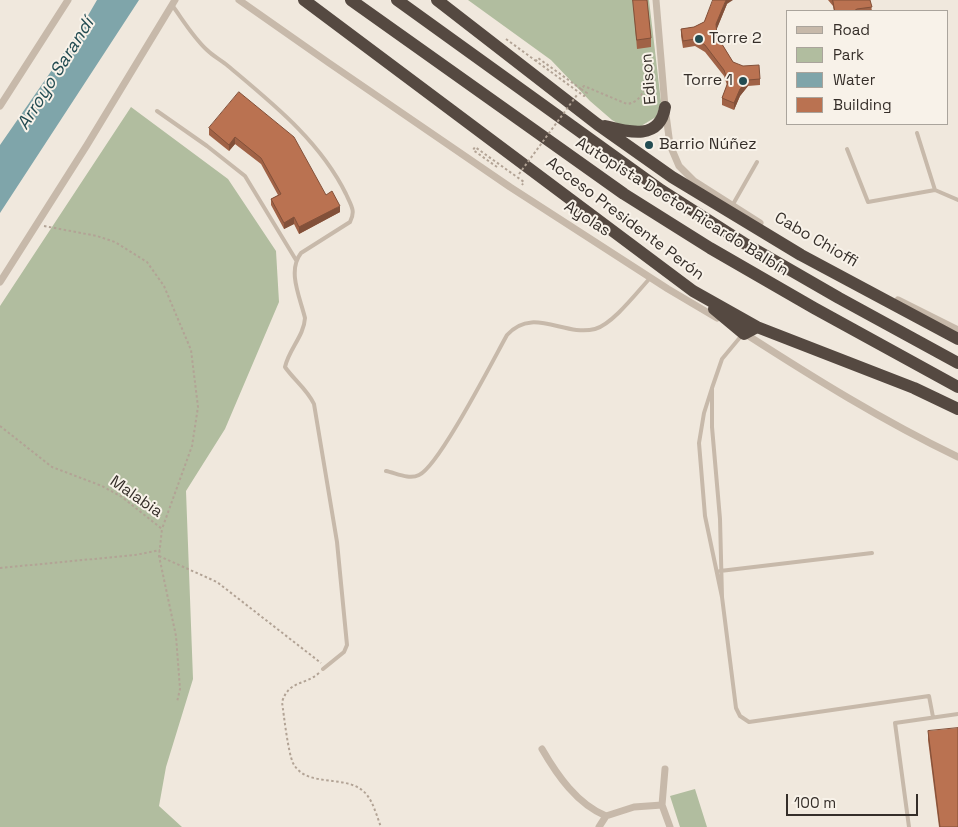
<!DOCTYPE html>
<meta charset="utf-8">
<style>
body{margin:0}
#map{position:relative;width:958px;height:827px;overflow:hidden;background:#f0e8dd;font-family:"Space Grotesk",sans-serif}
canvas{display:block}
.legend{position:absolute;left:786px;top:10px;width:162px;height:115px;box-sizing:border-box;background:#f8f2e9;border:1px solid #aaa49c;margin:0;padding:6px 9px;list-style:none;font-size:15px;color:#352e29}
.legend li{display:flex;align-items:center;gap:10px;height:25px}
.legend b{width:25px;border:1px solid #aaa49c}
.scale{position:absolute;left:786px;top:794px;width:132px;height:22px;box-sizing:border-box;border:2px solid #352e29;border-top:0;padding-left:6px;font-size:15px;line-height:18px;white-space:nowrap;color:#352e29;-webkit-text-stroke:4px #f8f2e9;paint-order:stroke}
</style>
<div id="map">
<canvas width="958" height="827"></canvas>
<ul class="legend">
<li><b style="height:6px;background:#c7b9aa"></b>Road</li>
<li><b style="height:14px;background:#b1bd9f"></b>Park</li>
<li><b style="height:14px;background:#7fa5aa"></b>Water</li>
<li><b style="height:14px;background:#ba7251"></b>Building</li>
</ul>
<div class="scale">100 m</div>
</div>
<script>
const g = document.querySelector('canvas').getContext('2d');
g.lineJoin = 'round';
function paint(path, color) { g.fillStyle = color; g.fill(path, 'evenodd'); }
function stroke(path, color, width, dash) { g.strokeStyle = color; g.lineWidth = width; g.lineCap = dash ? 'butt' : 'round'; g.setLineDash(dash || []); g.stroke(path); }
function label(font, color, halo, rows, align = 'center') {
  g.font = font + ' "Space Grotesk",sans-serif'; g.lineWidth = 4; g.setLineDash([]); g.textBaseline = 'middle'; g.strokeStyle = halo; g.fillStyle = color; for (const [text, x, y, turn = 0] of rows) {
    g.save(); g.translate(x, y); g.rotate((+turn || 0) * Math.PI / 180); g.textAlign = isNaN(turn) ? turn : align; if (halo) g.strokeText(text, 0, 0); g.fillText(text, 0, 0); g.restore();
  }
}
paint(new Path2D(`
 M468 0H649L661 102 656 117 641 126H622L612 120 590 101 551 60Z
 M131 107 228 179 276 251 279 302 225 429 186 491 193 679 166 767 159 806 182 827H0V306Z
 M695 789 707 827H680L670 796Z`), '#b1bd9f');
paint(new Path2D(`
 M97 0H139L0 213V145L79 31Z`), '#7fa5aa');
stroke(new Path2D(`
 M506 39 536 61
 M581 89 587 93 584 96 536 61 538 58 581 89 584 86 627 104C643 102 643 86 655 78
 M497 167 473 150 475 147 524 182 522 185
 M44 226 97 236 115 242 147 262 164 286 191 350 198 407 192 446 162 529
 M0 426 52 467 102 486 122 497 162 529 159 556 176 636 180 689 177 702
 M159 556 217 582 321 663
 M0 568 135 555 160 550
 M319 673C304 686 289 680 282 702 284 716 288 752 293 763 307 790 349 772 367 795 374 804 377 817 381 827`), '#b2a395', 2, [2.5, 2.5]);
stroke(new Path2D(`
 M172 5C183 20 193 37 207 50 213 56 221 60 228 66 272 103 320 141 346 194 351 205 356 211 350 222L301 253C287 271 300 297 305 318 304 336 289 349 285 367 294 380 307 389 314 404L337 542 347 645 344 652 323 669
 M157 111 207 146 245 176 296 260
 M917 133 935 190
 M847 149 868 202 935 190 958 200
 M732 206 757 162
 M712 388 722 359 742 335
 M386 471C396 473 409 480 419 475 439 466 493 360 507 335 533 306 564 337 595 329 613 324 638 291 651 277
 M720 571 872 553
 M722 597 720 519 712 427V388L704 413 699 443 705 516 722 597 736 708 740 716 749 722 929 696 933 717
 M909 827 895 723 958 714`), '#c7b9aa', 4);
stroke(new Path2D(`
 M239 0 329 63 510 187 668 289 717 318
 M656 0 665 107 670 145 679 166 694 181 760 223
 M0 106 68 0
 M0 282 87 145 175 0
 M898 300 958 330
 M744 333C814 378 883 421 958 457
 M542 749C557 775 577 804 606 816L634 807 662 805 670 827
 M662 805 665 769
 M599 827 606 816`), '#c7b9aa', 7);
stroke(new Path2D(`
 M304 0 693 291 757 327 914 388 958 409
 M351 0 624 194 710 248 814 308 958 387
 M397 0 661 190 747 245 839 298 958 363
 M437 0 597 124 672 177 801 255 958 339
 M605 126C628 132 660 141 665 107
 M714 309 744 334 757 327`), '#554941', 12);
stroke(new Path2D(`
 M519 174 577 95`), '#b2a395', 2, [2.5, 2.5]);
paint(new Path2D(`
 M633 0H647L651 38V47L637 49Z
 M828 0H870L872 11H834L833 6Z
 M727 4 716 30 717 36 733 62 760 79V85L748 86 740 96 734 110 722 105V98L727 85 724 76 705 52 695 46 683 48 681 36V29L694 27 704 22Z
 M239 92 326 195 340 212 299 234 294 224 284 229 271 205V199L278 195 261 164 235 144 229 151 209 135V128Z
 M928 731 958 827H939L928 740Z`), '#a06246');
paint(new Path2D(`
 M726 0H733L727 4 716 31V24Z
 M748 80V86L740 96 734 110V103L740 89Z
 M235 137V144L229 151V145Z
 M340 206V212L299 234V227Z
 M294 217V224L284 229V223Z`), '#825039');
const building = new Path2D(`
 M633 0H647L651 38 637 40Z
 M713 0H726L716 24 717 36 733 62 743 66 759 65 760 79 748 80 740 89 734 103 722 98 728 82 724 70 705 45 695 39 683 41 681 29 694 27 704 22Z
 M833 0H870L872 7 857 9 854 11H835Z
 M239 92 294 137 326 195 332 191 340 206 299 227 294 217 284 223 271 199 281 194 261 158 235 137 229 145 209 128Z
 M958 728V827H940L928 731Z`);
paint(building, '#ba7251');
stroke(building, '#825039', 1);
for (const [x, y, r, color] of [
 [699,39,5,"#234c52"],
 [743,81,5,"#234c52"],
 [649,145,5,"#234c52"]
]) { const dot = new Path2D(); dot.arc(x, y, r, 0, 2 * Math.PI); g.fillStyle = color; g.fill(dot); stroke(dot, '#f8f2e9', 2); }
label('16px', '#352e29', '#f8f2e9', [
 ["Torre 2",709,39],
 ["Torre 1",733,81,"right"],
 ["Barrio Núñez",659,145]
], 'left');
label('16px', '#352e29', '#f8f2e9', [
 ["Edison",649,79,-95],
 ["Autopista Doctor Ricardo Balbín",682,207,32],
 ["Ayolas",587,219,33],
 ["Acceso Presidente Perón",625,219,37],
 ["Cabo Chioffi",816,240,30],
 ["Malabia",136,497,35]
]);
label('italic 18px', '#234c52', '#f8f2e9', [
 ["Arroyo Sarandí",56,74,-58]
]);
</script>
